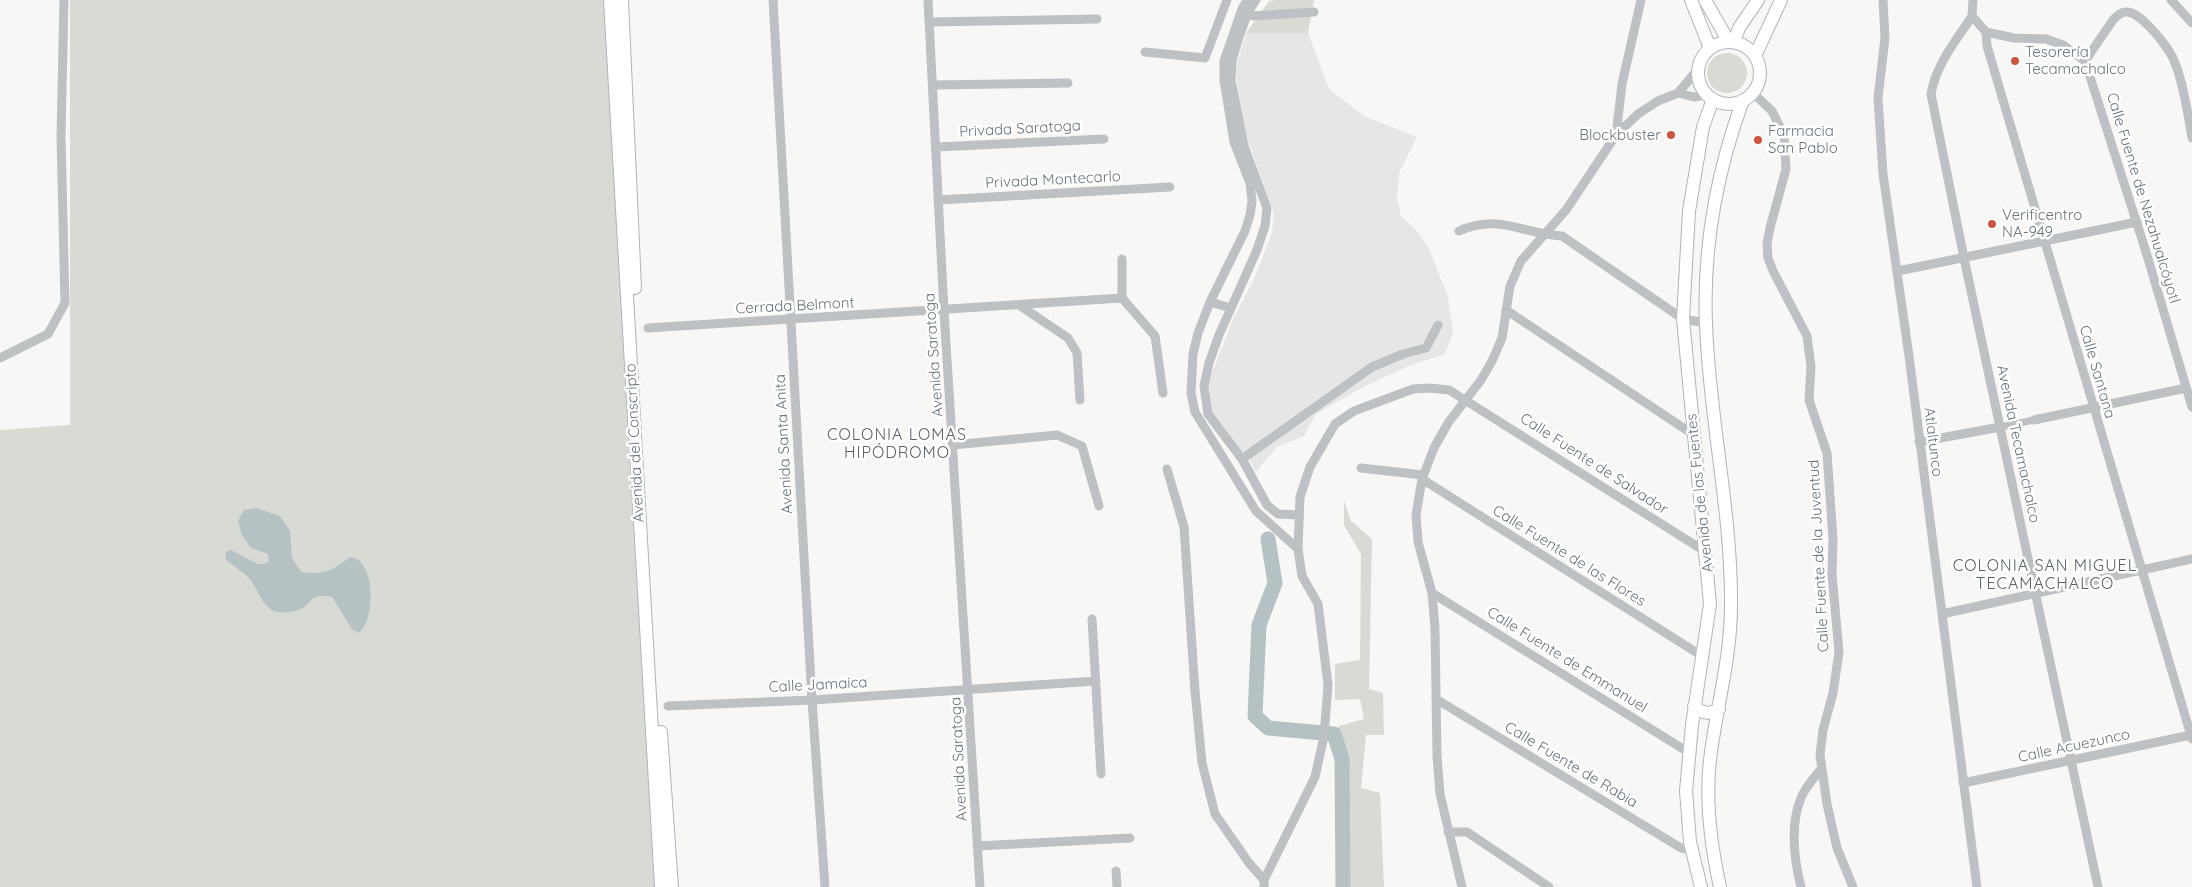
<!DOCTYPE html>
<meta charset="utf-8">
<style>
body{margin:0}
canvas{display:block;background:#f7f7f5}
</style>
<canvas width="2192" height="887"></canvas>
<script>
const g = document.querySelector('canvas').getContext('2d');
g.lineJoin = 'round';
function paint(path, color) { g.fillStyle = color; g.fill(path, 'evenodd'); }
function stroke(path, color, width, dash) { g.strokeStyle = color; g.lineWidth = width; g.lineCap = dash ? 'butt' : 'round'; g.setLineDash(dash || []); g.stroke(path); }
function label(font, color, halo, rows, align = 'center') {
  g.font = font + ' Quicksand,sans-serif'; g.lineWidth = 5; g.setLineDash([]); g.textBaseline = 'middle'; g.strokeStyle = halo; g.fillStyle = color; for (const [text, x, y, turn = 0] of rows) {
    g.save(); g.translate(x, y); g.rotate((+turn || 0) * Math.PI / 180); g.textAlign = isNaN(turn) ? turn : align; if (halo) g.strokeText(text, 0, 0); g.fillText(text, 0, 0); g.restore();
  }
}
paint(new Path2D(`
 M1246 33H1308L1329 89 1364 116 1417 137 1399 173 1397 199 1401 216 1418 232 1430 251 1448 297 1453 333 1445 354 1411 365 1363 387 1316 414 1304 436 1277 447 1256 472 1246 453 1238 449 1212 415 1209 381 1233 319 1254 279 1272 233 1274 213 1244 129 1238 100 1236 66Z`), '#e5e6e5');
paint(new Path2D(`
 M70 0H606L655 887H0V430L70 425Z
 M1276 0H1314L1308 33H1246L1269 1Z
 M1707 73a20 20 0 1 1 40 0a20 20 0 1 1-40 0Z
 M1344 501 1351 521 1372 539 1369 689 1383 693 1384 735H1366L1361 788 1380 793 1384 887H1342L1344 787 1339 726 1364 719 1360 699 1335 700V664L1360 660 1361 554 1344 525Z`), '#d7dbd4');
paint(new Path2D(`
 M256 508 280 516 290 531 292 558 301 572C325 575 331 571 350 557 376 559 376 620 359 633L352 629 332 597C306 592 314 605 298 610 261 621 264 594 247 576 240 570 232 565 225 559L226 552 231 550 258 564H264L269 561 268 554 251 548 242 535 238 521 244 510Z`), '#b6c1c4');
stroke(new Path2D(`
 M1268 539 1275 583 1259 625 1255 716 1268 728 1334 734 1342 759 1343 887`), '#b6c1c4', 15);
const secondary = new Path2D(`
 M610 0 661 887
 M622 0 635 288
 M1691 0 1710 48
 M1705 0 1729 42
 M1734 42 1739 28 1758 0
 M1698 73a31 31 0 1 1 62 0a31 31 0 1 1-62 0Z
 M1755 56 1781 0
 M1694 706C1703 714 1710 715 1719 709
 M661 732 672 887
 M1701 887 1690 842 1686 791 1692 725 1710 604 1683 319 1689 211 1703 127 1713 99
 M1720 887C1711 846 1705 803 1710 760 1716 708 1731 659 1731 606 1732 512 1709 418 1706 324 1703 249 1717 171 1743 100`);
stroke(secondary, '#afb5b9', 14);
stroke(new Path2D(`
 M2000 427 2034 420`), '#bdc1c4', 7);
stroke(new Path2D(`
 M773 0 812 700 825 887
 M928 0 944 311 980 887
 M1247 0 1242 9 1224 61V80L1234 142 1250 183 1252 201 1250 215 1245 231 1210 302 1198 333 1193 354 1191 393 1195 412 1256 511 1298 549
 M1256 0 1248 12 1239 37 1232 60 1231 81 1244 146 1267 208 1265 226 1257 250 1219 335 1209 363 1204 386 1208 414 1242 459 1267 505 1278 514 1299 515
 M1883 0 1885 38 1878 98 1883 174 1909 356 1977 887
 M2171 0 2192 23
 M1244 10 1253 16 1314 12
 M1972 16C1956 41 1936 64 1931 94L1964 258 2098 887
 M1972 16 1986 32 1987 46 2192 739
 M1972 16 1973 0
 M929 22 1097 19
 M1986 32 2014 38 2046 39 2063 45 2085 61 2146 252 2192 407
 M1145 52 1205 58 1227 0
 M2085 61 2113 20C2117 16 2120 12 2126 12 2140 10 2171 50 2175 63 2184 85 2188 115 2192 138
 M933 85 1068 83
 M1678 93 1694 97 1707 95
 M1753 93 1772 111 1784 135 1786 169 1770 228 1767 244 1768 258 1773 271 1807 336 1811 367 1809 400 1827 453 1833 539 1832 574 1839 652 1833 693 1823 730 1820 755 1827 804 1837 848 1853 887
 M1616 135 1622 84 1641 0
 M937 147 1104 139
 M938 200 1170 187
 M1459 231C1500 213 1522 234 1562 236L1683 319 1706 323
 M1122 259V298
 M1898 271 2137 222
 M1122 298 1155 336 1163 393
 M1210 302 1231 308
 M1019 305 1068 338 1077 353 1080 400
 M1506 310 1694 435
 M648 328 1122 298
 M0 358 48 334 65 303 61 137 64 0
 M2034 420 2186 388
 M1919 442 2000 427
 M953 445 1057 435 1082 446 1099 506
 M1242 459 1372 367 1403 354 1426 348 1438 325
 M1361 468 1423 475
 M1167 469 1184 527 1195 691 1202 763 1215 814 1249 863 1264 880
 M1422 479 1702 656
 M1432 593 1688 752
 M1942 614 2192 559
 M1092 619 1101 774
 M1436 699 1681 848 1692 850
 M668 706 812 700 1096 681
 M1963 783 2191 735
 M1448 832H1467L1549 887
 M977 846 1130 838
 M1116 871 1117 887
 M1264 887V880L1315 777 1324 736 1328 685 1322 636 1318 604 1302 576 1298 549 1300 497 1310 467 1335 424 1354 411 1413 389 1430 388 1449 390 1706 552
 M1462 887 1440 794 1437 756 1435 628 1432 593 1418 542 1416 515 1422 479 1434 448 1448 423 1481 380 1492 361 1502 338 1510 286 1521 261 1566 210 1616 135 1638 114 1658 101 1678 93 1699 68
 M1801 887C1794 860 1790 824 1801 798 1805 787 1814 778 1821 769`), '#bdc1c4', 9);
stroke(secondary, '#fff', 12);
for (const [x, y, r, color] of [
 [2015,61,5,"#cd553f"],
 [1671,135,5,"#cd553f"],
 [1758,140,5,"#cd553f"],
 [1992,224,5,"#cd553f"]
]) { const dot = new Path2D(); dot.arc(x, y, r, 0, 2 * Math.PI); g.fillStyle = color; g.fill(dot); stroke(dot, '#fff', 2); }
label('15px', '#66747c', '#fff', [
 ["Tesorería",2025,52],
 ["Tecamachalco",2025,69],
 ["Farmacia",1768,131],
 ["San Pablo",1768,148],
 ["Blockbuster",1661,135,"right"],
 ["Verificentro",2002,215],
 ["NA-949",2002,232]
], 'left');
label('15px', '#66747c', '#fff', [
 ["Privada Saratoga",1020,129,-3],
 ["Privada Montecarlo",1053,180,-3],
 ["Calle Fuente de Nezahualcóyotl",2143,198,73],
 ["Cerrada Belmont",795,306,-3],
 ["Avenida Saratoga",934,355,-94],
 ["Calle Santana",2097,372,74],
 ["Atlaltunco",1933,442,83],
 ["Avenida del Conscripto",635,443,-93],
 ["Avenida Santa Anita",784,444,-93],
 ["Avenida Tecamachalco",2018,444,78],
 ["Calle Fuente de Salvador",1594,464,33],
 ["Avenida de las Fuentes",1700,493,-96],
 ["Calle Fuente de las Flores",1569,556,32],
 ["Calle Fuente de la Juventud",1819,556,-93],
 ["Calle Fuente de Emmanuel",1567,660,32],
 ["Calle Jamaica",818,685,-3],
 ["Calle Acuezunco",2074,746,-12],
 ["Avenida Saratoga",959,759,-93],
 ["Calle Fuente de Rabia",1571,765,31]
]);
g.letterSpacing = '1px';
label('16px', '#576268', '#fff', [
 ["COLONIA LOMAS",897,435],
 ["HIPÓDROMO",897,453],
 ["COLONIA SAN MIGUEL",2045,566],
 ["TECAMACHALCO",2045,584]
]);
g.letterSpacing = '0px';
</script>
